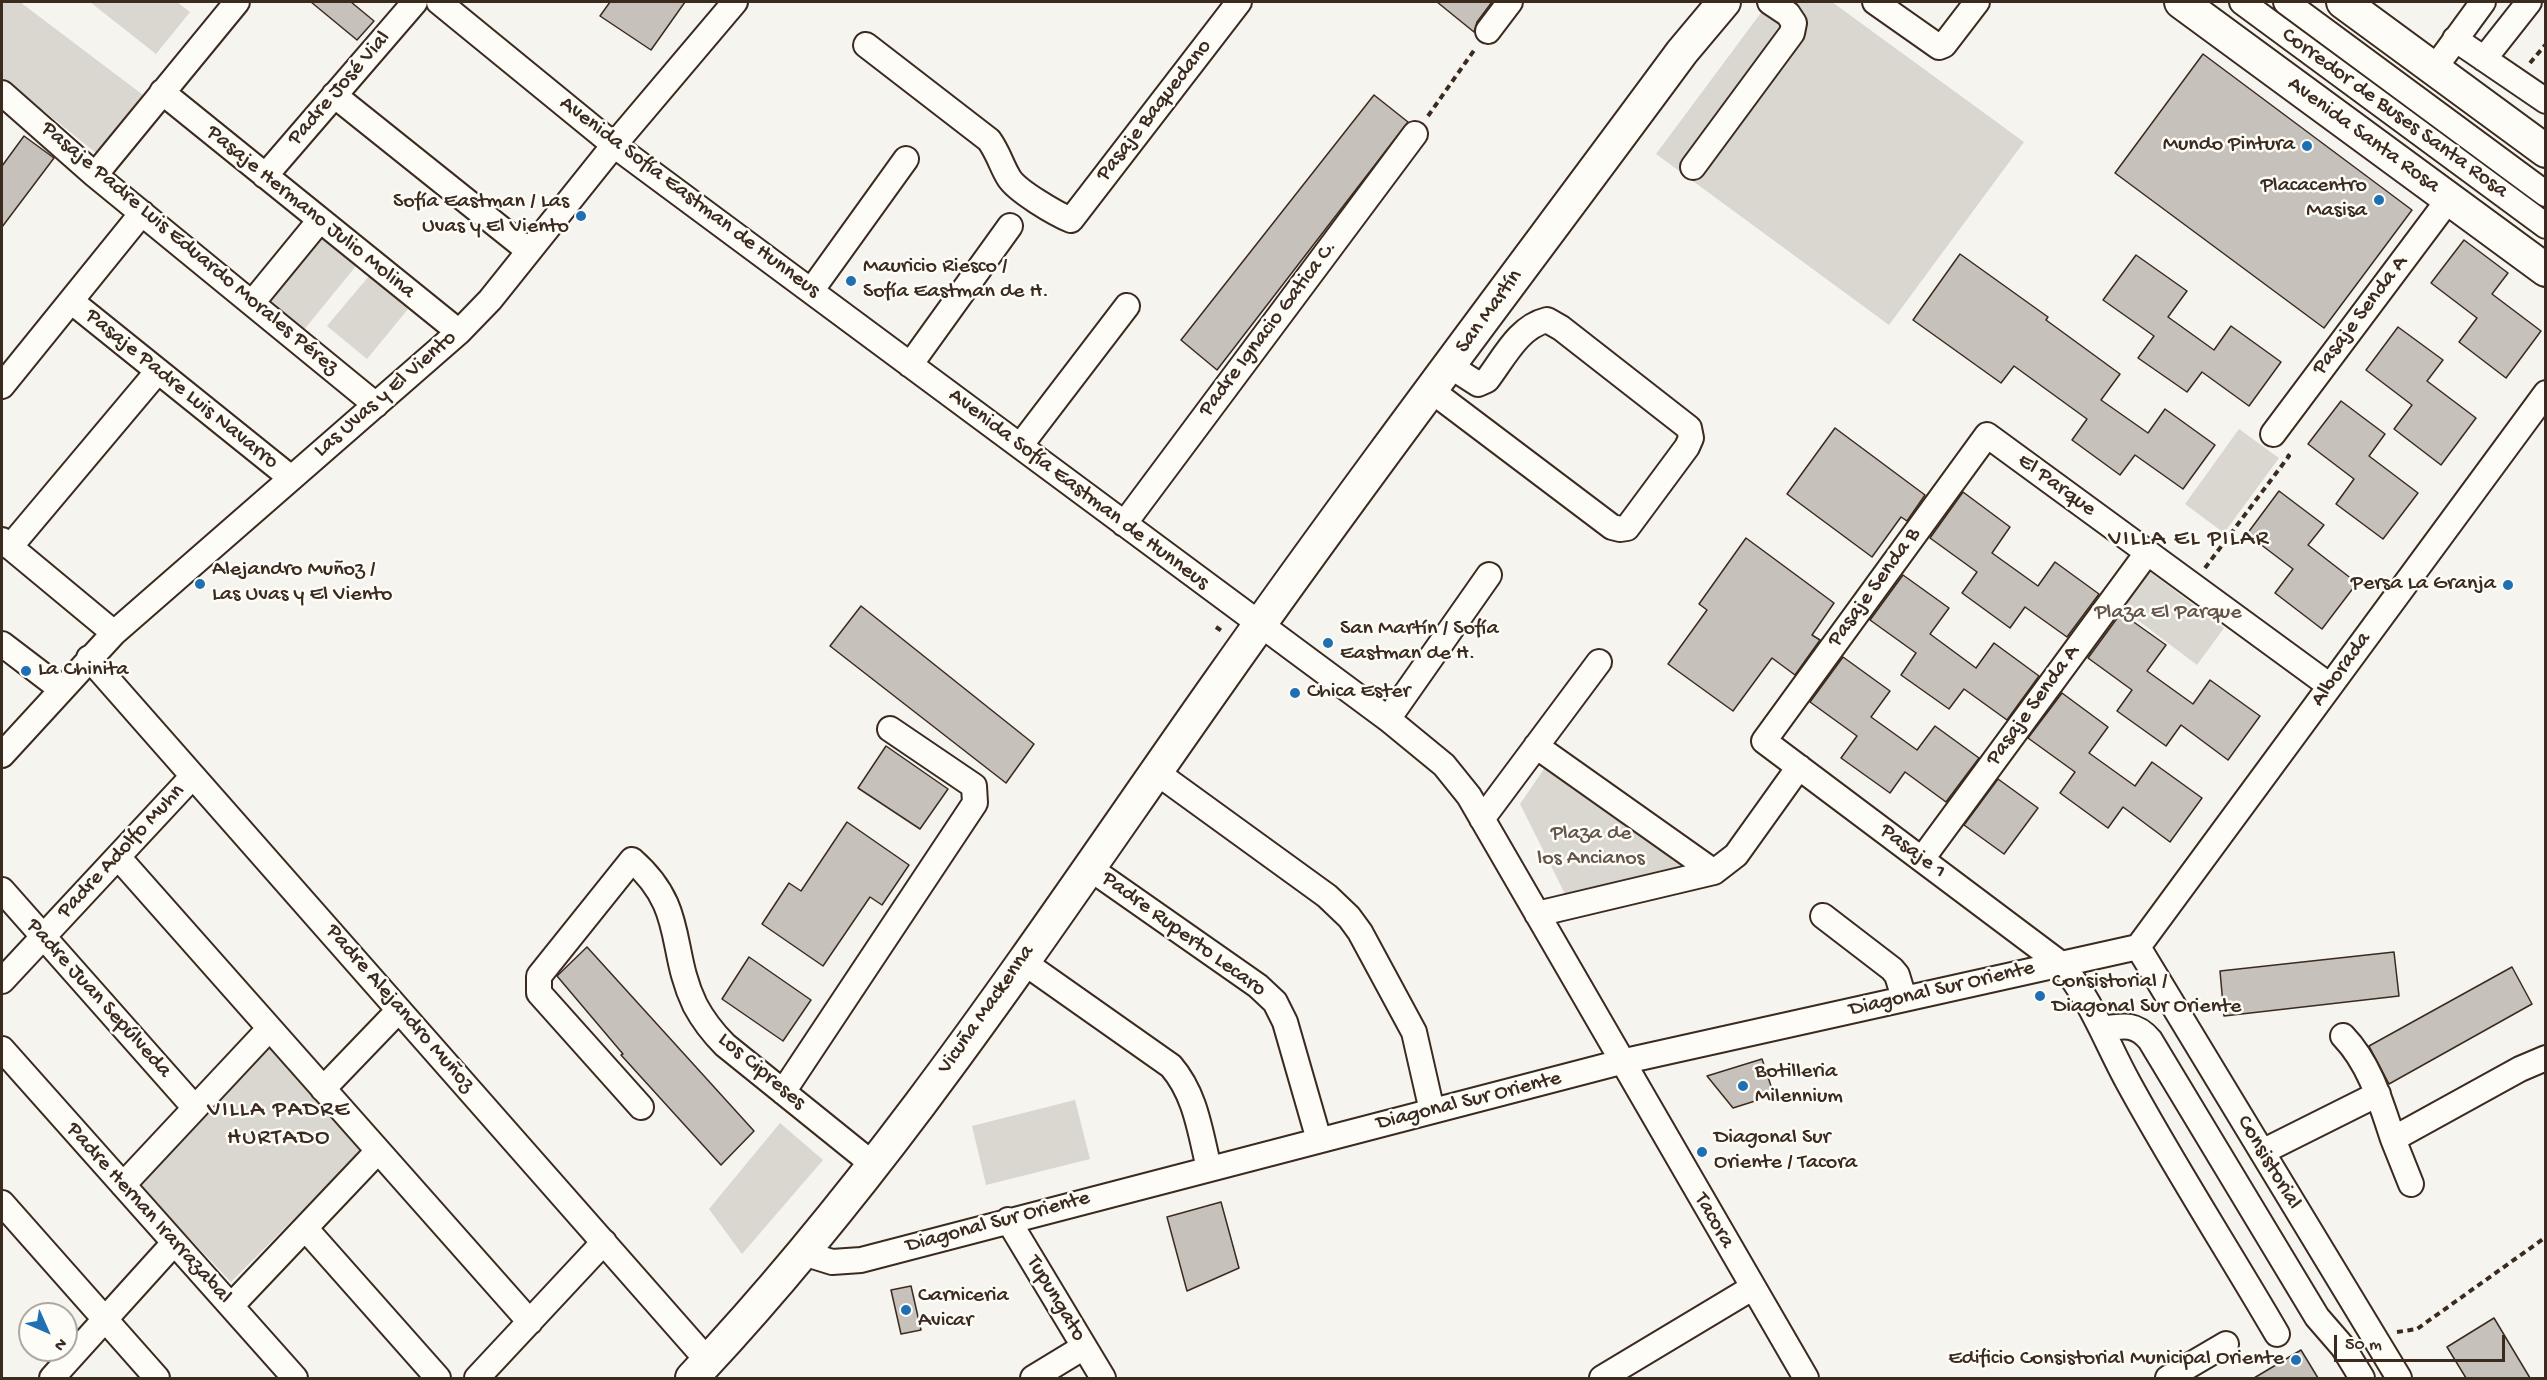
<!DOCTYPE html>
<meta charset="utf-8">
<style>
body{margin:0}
#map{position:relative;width:2547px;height:1380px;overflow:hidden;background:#f5f4ee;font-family:"Gochi Hand",sans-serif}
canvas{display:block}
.frame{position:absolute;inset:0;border:3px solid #3b2a1e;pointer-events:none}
.north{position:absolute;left:18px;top:1302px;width:60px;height:60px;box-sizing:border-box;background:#fdfcf7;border:2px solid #afa8a0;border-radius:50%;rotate:135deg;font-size:16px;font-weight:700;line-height:24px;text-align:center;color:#3b2a1e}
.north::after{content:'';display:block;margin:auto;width:21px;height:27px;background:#1f6fb2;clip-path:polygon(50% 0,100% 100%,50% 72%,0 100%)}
.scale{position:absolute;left:2334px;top:1335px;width:171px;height:27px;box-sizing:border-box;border:3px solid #3b2a1e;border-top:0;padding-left:8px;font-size:18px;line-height:21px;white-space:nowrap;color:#3b2a1e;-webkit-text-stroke:4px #fdfcf7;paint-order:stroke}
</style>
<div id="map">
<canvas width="2547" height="1380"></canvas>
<div class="frame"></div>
<div class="north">N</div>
<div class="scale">50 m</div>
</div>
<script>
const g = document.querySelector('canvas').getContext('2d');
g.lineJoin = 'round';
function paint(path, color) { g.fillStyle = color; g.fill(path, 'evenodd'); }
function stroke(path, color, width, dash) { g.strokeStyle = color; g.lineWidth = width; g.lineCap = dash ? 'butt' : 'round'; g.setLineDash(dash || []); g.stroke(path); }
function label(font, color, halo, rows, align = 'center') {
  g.font = font + ' "Gochi Hand",sans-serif'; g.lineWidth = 5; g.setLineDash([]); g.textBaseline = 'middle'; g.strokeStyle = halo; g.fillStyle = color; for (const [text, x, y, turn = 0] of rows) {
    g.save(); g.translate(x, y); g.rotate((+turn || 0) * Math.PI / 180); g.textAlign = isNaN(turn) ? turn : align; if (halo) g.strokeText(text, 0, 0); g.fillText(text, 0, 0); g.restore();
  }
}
paint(new Path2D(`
 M2 2H20L143 95 96 153 2 77Z
 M90 2H177L190 12 156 54Z
 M1769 2H1832L2024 142 1889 325 1656 154Z
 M316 233 356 266 303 331 263 298Z
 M369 276 408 309 367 359 327 326Z
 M2239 429 2279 458 2224 533 2185 504Z
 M2138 563 2224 628 2197 665 2111 600Z
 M1548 763 1697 867 1568 900 1520 804Z
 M268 1041 366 1146 231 1282 138 1184Z
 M1075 1100 1090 1159 986 1185 972 1126Z
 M780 1123 823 1160 742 1254 709 1209Z`), '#dad6d0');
const building = new Path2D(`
 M311 2H351L374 21 357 40Z
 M610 2H685L651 50 600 16Z
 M1437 2H1492L1477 22 1474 32Z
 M2203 54 2412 210 2324 328 2115 173Z
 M1374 95 1408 122 1217 370 1181 340Z
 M24 136 54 158 2 227V166Z
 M2464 240 2508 273 2492 294 2541 331 2506 378 2459 342 2477 318 2431 283Z
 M1960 254 2048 317 2046 320 2120 374 2101 400 2148 433 2165 409 2215 445 2183 489 2135 455 2120 475 2072 440 2087 419 2014 366 2001 383 1913 320Z
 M2136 255 2187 291 2168 317 2214 350 2231 326 2281 362 2249 406 2202 372 2187 392 2138 358 2154 336 2103 300Z
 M2398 327 2443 360 2427 381 2476 418 2441 465 2394 429 2412 405 2366 370Z
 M2341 401 2385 434 2369 456 2418 493 2383 539 2336 504 2354 479 2308 444Z
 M1835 428 1925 495 1907 521 1901 517 1872 557 1787 494Z
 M2279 491 2324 525 2308 545 2357 583 2322 629 2275 593 2293 569 2247 534Z
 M1963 492 2010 527 1992 553 2038 586 2055 562 2099 594 2067 637 2025 607 2010 628 1962 593 1977 572 1930 538Z
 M1746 538 1834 603 1812 635 1820 640 1795 675 1772 658 1733 711 1668 664 1707 610 1699 604Z
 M1903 575 1949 608 1930 634 1976 668 1994 643 2039 676 2007 720 1964 689 1949 709 1901 675 1916 653 1870 620Z
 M861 606 1034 744 1006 783 830 646Z
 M2121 613 2166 645 2147 671 2193 704 2210 680 2260 716 2228 760 2181 725 2166 746 2117 711 2132 690 2088 658Z
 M1843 657 1890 691 1871 717 1917 750 1935 726 1979 758 1946 802 1905 772 1890 793 1841 758 1857 736 1810 702Z
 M2062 693 2108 727 2089 753 2135 786 2152 762 2202 798 2170 842 2123 807 2108 828 2060 793 2075 772 2028 738Z
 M886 746 948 789 920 829 858 788Z
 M1998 779 2038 808 2004 854 1964 825Z
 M847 822 909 865 882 905 870 897 823 966 762 924 789 883 801 891Z
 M587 947 754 1131 721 1165 621 1055 623 1054 557 976Z
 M2394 952 2399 996 2224 1016 2220 971Z
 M749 957 811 1000 783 1041 722 999Z
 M2512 967 2532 1004 2389 1084 2369 1046Z
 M1762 1059 1774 1095 1733 1108 1707 1076Z
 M1221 1202 1239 1268 1187 1291 1167 1217Z
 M911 1286 921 1330 901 1334 891 1290Z
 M2494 1318 2530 1378H2466L2447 1347Z
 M2301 1350 2318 1378H2254Z`);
paint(building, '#c7c1bb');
stroke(building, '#3b2a1e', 1.5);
const minor = new Path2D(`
 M439 2 614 145 1388 719 1444 765 1469 796 1806 1378
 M1875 2 1939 47 1944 45 1977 2
 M2242 2 2546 226
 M2286 2 2546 194
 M1488 31 1510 2
 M2455 39 2546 101
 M866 45 989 140C999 154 1001 165 1009 178 1017 191 1056 214 1071 220L1239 2
 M2484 59 2529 2
 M2434 69 2483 2
 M162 92 459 332
 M2 93 95 175 376 405
 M334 95 529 251
 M1693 167 1792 33 1794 23 1788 14 1770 2
 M95 175 237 2
 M265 176 415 2
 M811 291 906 159
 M71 301 291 478
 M252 303 320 220
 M910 365 1010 226
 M2 386 142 213
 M1432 391 1612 527 1620 529 1627 528 1687 447 1691 438 1689 428 1561 328 1547 320C1518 327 1504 358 1487 380L1478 384 1450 366
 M2273 434 2449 199
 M1020 446 1127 306
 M1124 524 1415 134
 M2 540 114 633
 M10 547 158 371
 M2 644 61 689
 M89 658 708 1361
 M1388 719 1489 575
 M1536 746 1714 872
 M2 755 114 633 459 332 490 300 614 145 735 2
 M1156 772 1327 896 1349 917 1360 932 1414 1032 1432 1111
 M1482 819 1599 662
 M118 857 530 1322
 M1922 859 2147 553
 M1088 867 1258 986 1275 1002 1285 1022 1319 1140
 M2 890 195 1108
 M1537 914 1714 872 1736 855 1799 767
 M1823 916 1892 969 1897 975 1904 998
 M2138 947 2546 393
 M2138 947 2399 1378
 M1022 961 1171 1066C1196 1095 1200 1132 1209 1168
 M2 981 193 776
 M2102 1029C2122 1026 2135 1022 2150 1040L2317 1317 2343 1347 2362 1378
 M2343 1036C2370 1064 2381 1103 2393 1139L2520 1069 2546 1058
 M2 1049 295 1378
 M323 1089 399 1010
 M783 1092 975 803 974 786 890 729
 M641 1107 539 993V976L632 860C687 908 668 949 695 1005 703 1020 713 1033 725 1045L875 1166
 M2393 1139 2411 1184
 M2262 1152 2378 1094
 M123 1185 269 1029
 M2 1203 157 1378
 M1008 1220 1103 1378
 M305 1228 438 1378
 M803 1253 832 1262 861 1260 1621 1062 2138 947
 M231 1306 378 1151
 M2277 1334C2228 1250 2175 1168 2128 1082 2106 1042 2091 999 2061 964L1764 741 1987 435 2330 686
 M52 1378 174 1243
 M477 1378 604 1242
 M1033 1378 1084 1347
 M1602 1378 1752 1288
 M2168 1378 2226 1344`);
const major = new Path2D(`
 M2181 2 2546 270
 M2343 2 2546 151
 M692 1378C892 1166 1051 920 1219 682 1369 469 1527 262 1682 52L1724 2`);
stroke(minor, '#3b2a1e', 28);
stroke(major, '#3b2a1e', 36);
stroke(new Path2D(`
 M2530 63 2546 44
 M1428 116 1475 49
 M2205 568 2289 456 2285 453
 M1216 627 1223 632
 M2397 1332 2417 1329 2546 1237`), '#3b2a1e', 4, [6, 4.5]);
stroke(minor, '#fdfcf7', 24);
stroke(major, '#fdfcf7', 32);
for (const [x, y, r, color] of [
 [2307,146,6,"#1f6fb2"],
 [2379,200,6,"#1f6fb2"],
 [581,216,6,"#1f6fb2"],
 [851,281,6,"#1f6fb2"],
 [200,584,6,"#1f6fb2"],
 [2508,585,6,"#1f6fb2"],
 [1328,643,6,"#1f6fb2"],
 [26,671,6,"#1f6fb2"],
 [1295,693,6,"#1f6fb2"],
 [2040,996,6,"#1f6fb2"],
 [1743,1086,6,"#1f6fb2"],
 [1702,1152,6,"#1f6fb2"],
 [906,1310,6,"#1f6fb2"],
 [2296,1360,6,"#1f6fb2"]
]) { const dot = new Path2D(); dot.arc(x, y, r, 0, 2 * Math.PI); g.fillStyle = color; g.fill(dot); stroke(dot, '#fdfcf7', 2); }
label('22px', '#3b2a1e', '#fdfcf7', [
 ["Padre José Vial",340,89,-49],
 ["Pasaje Baquedano",1155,111,-52],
 ["Corredor de Buses Santa Rosa",2394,114,36],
 ["Avenida Santa Rosa",2363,136,36],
 ["Avenida Sofía Eastman de Hunneus",689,198,37],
 ["Pasaje Hermano Julio Molina",310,213,39],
 ["Pasaje Padre Luis Eduardo Morales Pérez",189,249,40],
 ["San Martín",1490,312,-54],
 ["Pasaje Senda A",2361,316,-53],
 ["Padre Ignacio Gatica C.",1269,329,-53],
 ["Pasaje Padre Luis Navarro",181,390,39],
 ["Las Uvas y El Viento",386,395,-41],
 ["El Parque",2056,486,36],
 ["Avenida Sofía Eastman de Hunneus",1078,490,37],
 ["Pasaje Senda B",1875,588,-54],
 ["Alborada",2342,670,-54],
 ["Pasaje Senda A",2034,706,-54],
 ["Padre Adolfo Muhn",122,852,-47],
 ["Pasaje 1",1912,852,37],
 ["Padre Ruperto Lecaro",1183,935,36],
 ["Diagonal Sur Oriente",1942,990,-13],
 ["Padre Juan Sepúlveda",98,999,48],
 ["Padre Alejandro Muñoz",399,1009,49],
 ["Vicuña Mackenna",987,1010,-55],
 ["Los Cipreses",761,1072,40],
 ["Diagonal Sur Oriente",1469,1102,-14],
 ["Consistorial",2268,1163,59],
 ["Padre Hernan Irarrazabal",148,1214,48],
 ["Tacora",1713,1221,60],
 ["Diagonal Sur Oriente",998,1223,-15],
 ["Tupungato",1055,1299,59]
]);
label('22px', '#3b2a1e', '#fdfcf7', [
 ["Mundo Pintura",2295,146,"right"],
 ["Placacentro",2367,187,"right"],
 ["Masisa",2367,212,"right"],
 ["Sofía Eastman / Las",569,203,"right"],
 ["Uvas y El Viento",569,228,"right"],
 ["Mauricio Riesco /",863,268],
 ["Sofía Eastman de H.",863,293],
 ["Alejandro Muñoz /",212,571],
 ["Las Uvas y El Viento",212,596],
 ["Persa La Granja",2496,585,"right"],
 ["San Martín / Sofía",1340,630],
 ["Eastman de H.",1340,655],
 ["La Chinita",38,671],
 ["Chica Ester",1307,693],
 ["Consistorial /",2052,983],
 ["Diagonal Sur Oriente",2052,1008],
 ["Botilleria",1755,1073],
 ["Milennium",1755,1098],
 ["Diagonal Sur",1714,1139],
 ["Oriente / Tacora",1714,1164],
 ["Carniceria",918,1297],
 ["Avicar",918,1322],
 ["Edificio Consistorial Municipal Oriente",2284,1360,"right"]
], 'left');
label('22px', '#63554a', '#fdfcf7', [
 ["Plaza El Parque",2168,614],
 ["Plaza de",1591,835],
 ["los Ancianos",1591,860]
]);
g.letterSpacing = '1.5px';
label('24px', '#3b2a1e', '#fdfcf7', [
 ["VILLA EL PILAR",2189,540],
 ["VILLA PADRE",279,1111],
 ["HURTADO",279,1139]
]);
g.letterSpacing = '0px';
</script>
